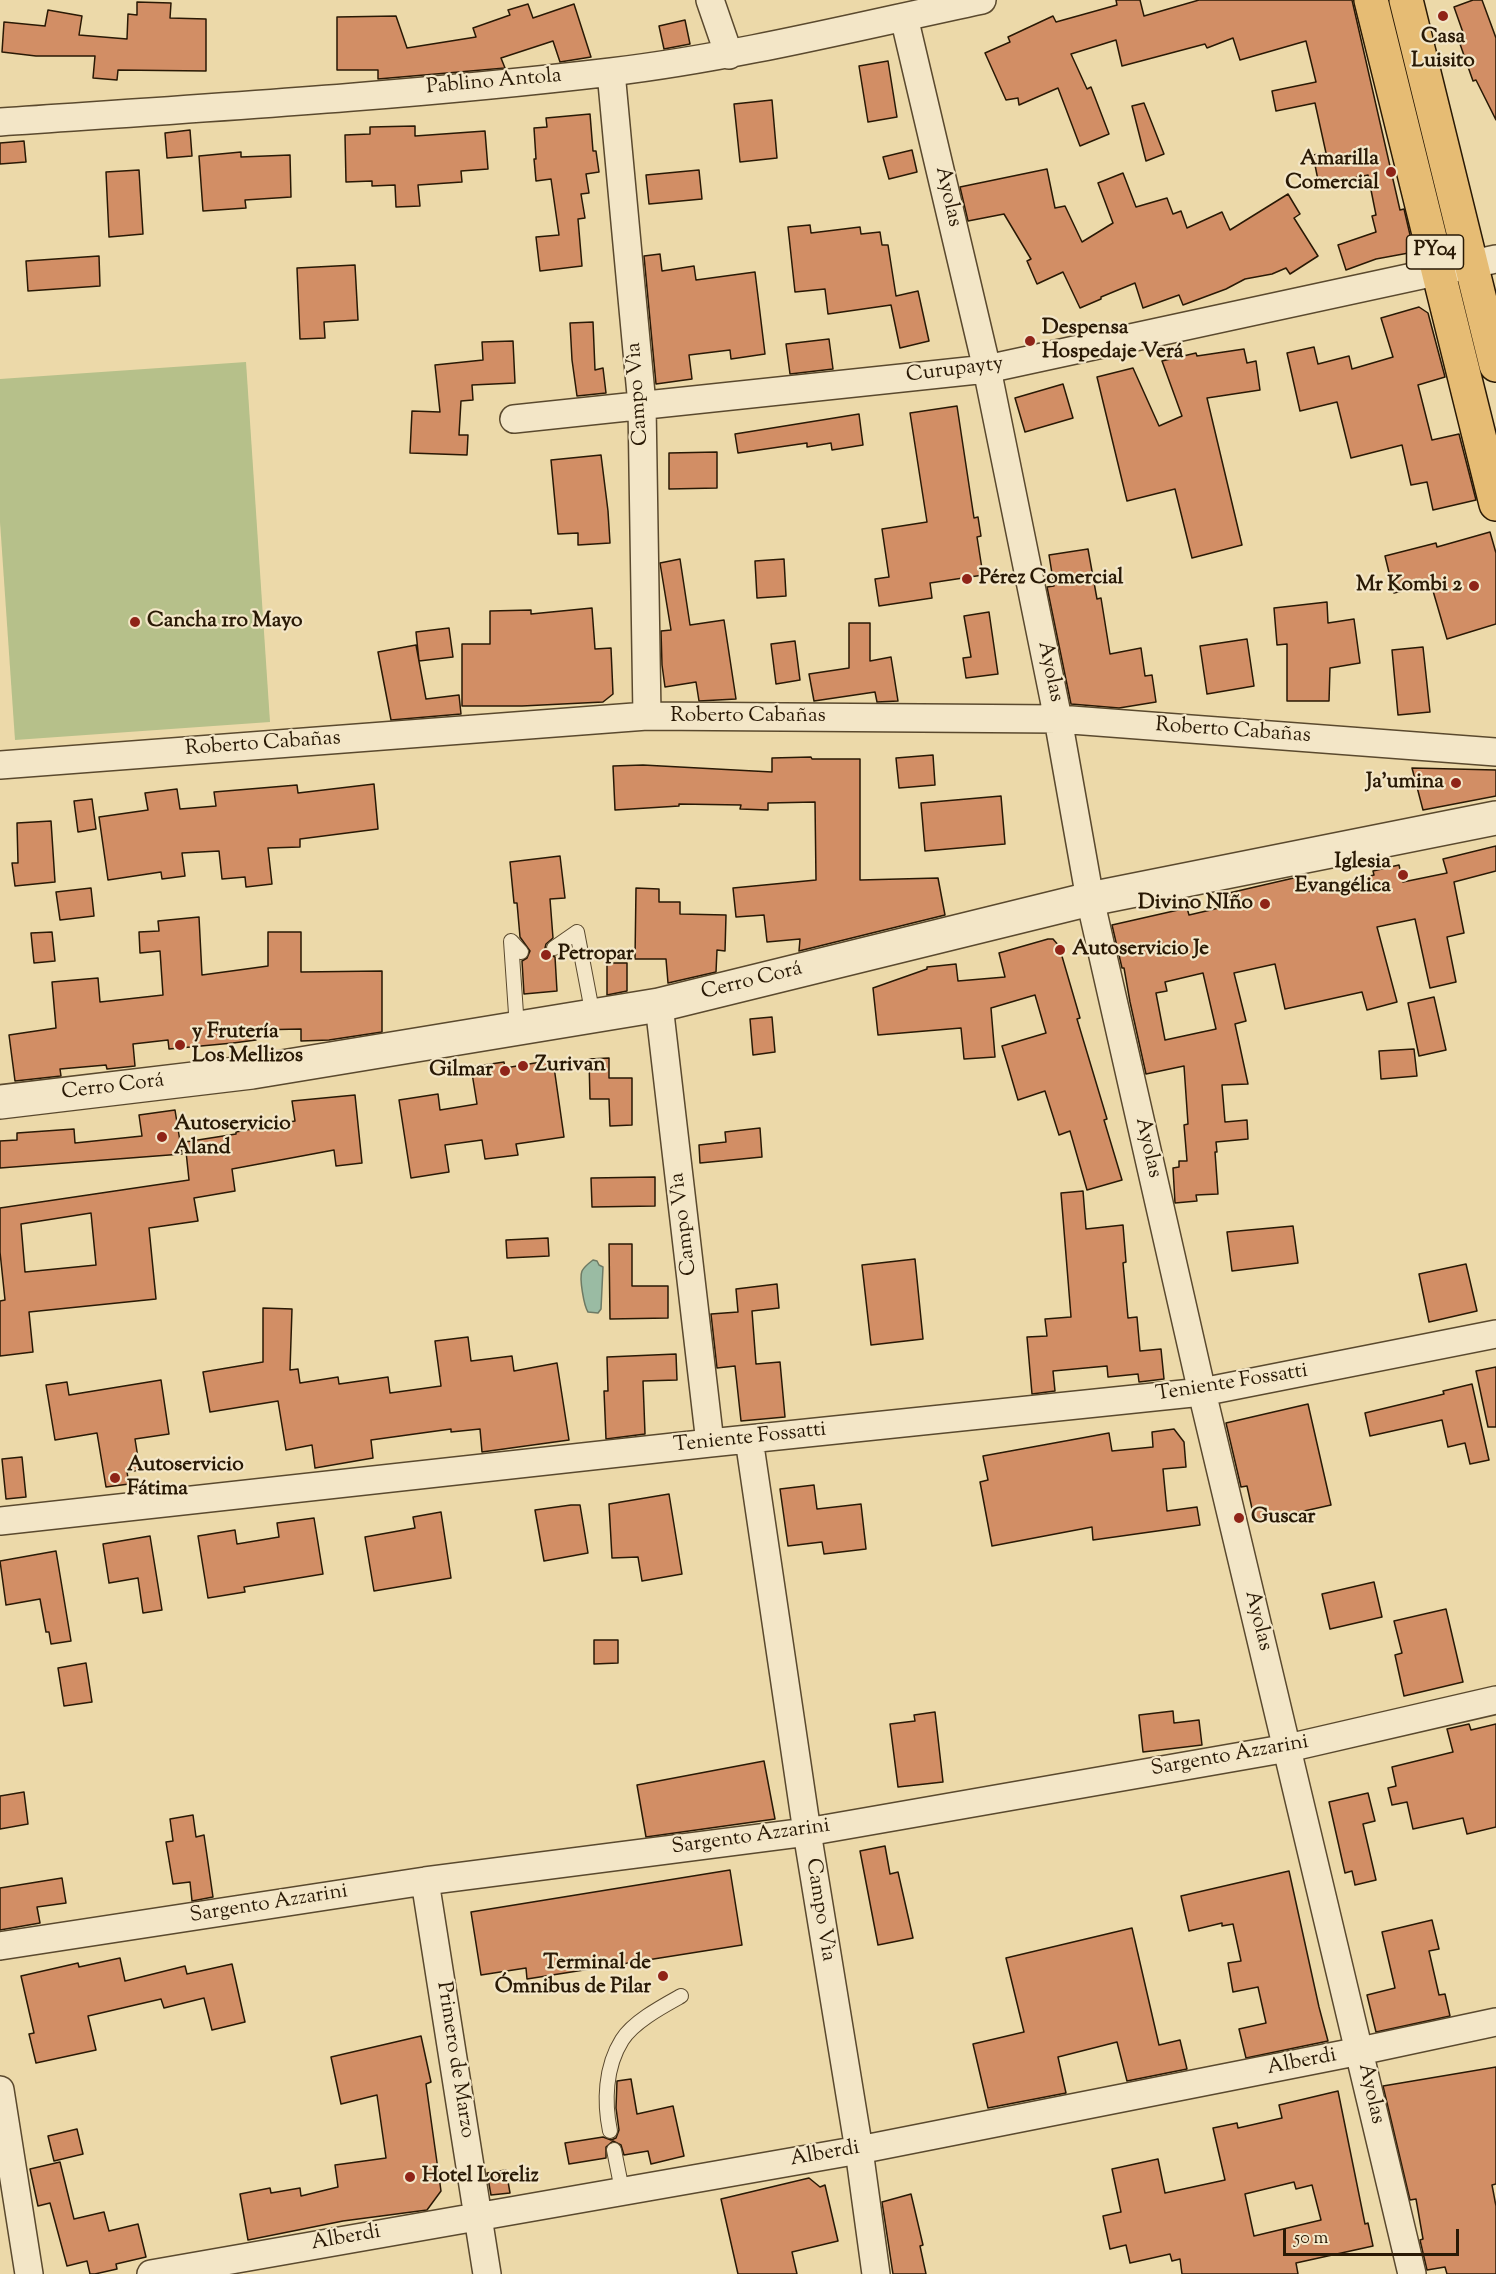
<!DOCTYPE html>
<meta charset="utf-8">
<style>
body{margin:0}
#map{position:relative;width:1496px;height:2274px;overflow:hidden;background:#ecd9a9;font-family:"Sorts Mill Goudy",serif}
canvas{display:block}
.scale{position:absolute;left:1283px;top:2229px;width:176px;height:27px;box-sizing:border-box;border:3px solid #291905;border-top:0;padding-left:8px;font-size:18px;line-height:21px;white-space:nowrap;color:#291905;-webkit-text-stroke:4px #f3e6c7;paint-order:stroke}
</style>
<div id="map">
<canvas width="1496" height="2274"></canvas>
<div class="scale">50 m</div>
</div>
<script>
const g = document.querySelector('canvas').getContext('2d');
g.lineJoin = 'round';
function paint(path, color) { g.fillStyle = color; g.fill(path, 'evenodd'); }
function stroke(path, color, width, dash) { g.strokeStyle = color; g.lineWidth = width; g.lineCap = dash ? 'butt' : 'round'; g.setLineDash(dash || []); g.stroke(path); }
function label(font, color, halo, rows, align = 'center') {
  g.font = font + ' "Sorts Mill Goudy",serif'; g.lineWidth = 4.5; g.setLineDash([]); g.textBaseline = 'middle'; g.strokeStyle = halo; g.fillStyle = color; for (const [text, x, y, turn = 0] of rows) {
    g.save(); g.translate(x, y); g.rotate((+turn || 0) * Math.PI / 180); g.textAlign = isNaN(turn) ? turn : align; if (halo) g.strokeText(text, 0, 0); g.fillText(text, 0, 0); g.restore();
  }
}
paint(new Path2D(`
 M246 362 270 722 15 740 0 522V379Z`), '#b6c08a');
const water = new Path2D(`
 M593 1260 597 1261 599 1265 603 1267 601 1309 598 1313 588 1312C584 1306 579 1278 582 1271 584 1267 589 1263 593 1260Z`);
paint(water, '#9abba3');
stroke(water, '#6d7a64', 1.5);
const building = new Path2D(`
 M1116 0H1140L1144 16 1199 0H1352L1400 210 1404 209 1414 252 1376 259 1346 270 1338 245 1376 232 1372 216 1376 215 1368 175 1319 185 1313 155 1326 153 1315 103 1276 111 1272 91 1316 82 1306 41 1240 60 1233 38 1207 48 1205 44 1122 66 1116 40 1071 54 1087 89 1091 87 1109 134 1080 146 1058 88 1019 105 1018 98 1006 100 985 53 1010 42 1008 37 1053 16 1056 22 1117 5Z
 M1473 0H1482L1496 38V120L1476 80 1473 81 1460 44 1466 41 1454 7Z
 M137 2 171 3 170 18 206 19V71L118 70 117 80 93 78 95 56H36L2 52 4 22 45 26 48 10 82 16 79 35 127 39 128 14 137 15Z
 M528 4 533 18 574 4 591 57 560 62 553 41 501 58 505 68 378 79V70H337V17L396 16 407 48 476 37 473 28 510 15 508 10Z
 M685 20 690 44 664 49 659 26Z
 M888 61 897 117 868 122 859 66Z
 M772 100 777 158 740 162 734 104Z
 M1144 103 1164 154 1146 161 1132 106Z
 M590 114 593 151H596L599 172 586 174 589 193 581 194 585 218 578 219 582 266 540 271 536 237 559 235 551 179 536 181 534 159H536L534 128 547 127 546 118Z
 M415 126V136L485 131 488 169 461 171 462 182 418 185 420 206 396 207 395 185 372 186V181L346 182 345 135 370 134V127Z
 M190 130 192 156 167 158 165 133Z
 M24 141 26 162 0 164V143Z
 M912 150 917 172 889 179 883 157Z
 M241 152V157L290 155 291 197 245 200 246 208 203 211 199 156Z
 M1047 169 1055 208 1065 206 1082 242 1113 223 1098 183 1123 173 1136 207 1167 198 1173 214 1181 211 1187 228 1222 212 1230 230 1288 194 1300 214 1294 218 1318 256 1290 274 1286 268 1272 274 1245 279 1226 289 1183 305 1179 295 1143 308 1135 283 1101 297V299L1080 308 1063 272 1037 284 1027 261 1031 259 1004 214 968 221 960 187Z
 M139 170 143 234 109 237 106 172Z
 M699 170 702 199 649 204 646 175Z
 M810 225 811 233 860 227 861 234 880 232 882 245H888L896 296 918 291 929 341 900 348 891 305 828 314 825 289 795 292 788 227Z
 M660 254 662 271 694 266 696 280 755 272 765 354 731 359 730 350 689 355 692 379 656 384 644 256Z
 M99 256 100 286 28 291 26 261Z
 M355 265 358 320 324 322 325 338 300 339 297 268Z
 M1419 307 1428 313 1445 377 1418 385 1432 440 1459 434 1476 500 1433 510 1427 482 1411 485 1402 445 1351 458 1337 402 1300 411 1287 353 1314 347 1318 364 1349 356 1352 369 1393 357 1381 318Z
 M593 322 595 370 603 368 606 393 577 396 572 360 570 323Z
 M829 339 833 369 790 374 786 344Z
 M513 341 515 383 472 385 473 400 461 401 459 435H468L467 455 410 453 412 411 440 412 435 365 483 360 482 342Z
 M1244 349 1247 363 1256 361 1260 390 1207 398 1242 545 1192 558 1175 489 1127 501 1097 377 1133 368 1159 426 1182 416 1162 361 1196 353 1197 356Z
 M1063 384 1073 418 1025 432 1015 398Z
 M957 406 974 518 978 517 981 536 977 537 983 575 930 583 932 598 879 606 875 579 889 577 882 529 927 522 910 413Z
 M859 414 863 445 832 450 831 443 807 447V443L738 453 735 434Z
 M717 452V488L669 489V453Z
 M601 455 608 511 610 543 578 545V533L558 534 551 460Z
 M1490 532 1496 553V624L1447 639 1431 584 1394 593 1385 556 1436 543 1437 547Z
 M1088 549 1097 599 1101 598 1110 654 1141 648 1145 676 1152 675 1156 702 1119 708 1071 704 1047 587 1054 586 1049 555Z
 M680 559 690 625 724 620 736 699 699 701 696 682 665 687 662 665 661 631 671 630 660 563Z
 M784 559 786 596 757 598 755 561Z
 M1327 602 1328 623 1354 619 1360 663 1330 668 1329 701H1287V644L1277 645 1274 608Z
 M592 608 595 649 611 648 613 694 603 702 522 706H462V644H490V611L531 610V614Z
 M989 612 998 674 966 678 963 658 971 657 964 616Z
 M849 623H870V661L891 657 898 701 877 702 875 692 814 701 809 674 849 668Z
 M449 628 453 657 419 661 416 632Z
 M1247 639 1254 686 1207 694 1200 646Z
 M795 641 800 680 776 684 771 644Z
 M416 645 426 699 459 695 461 714 391 720 378 652Z
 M1423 647 1430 712 1398 715 1392 650Z
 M933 755 935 785 899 788 896 758Z
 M811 757 812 759H860V880L938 878 945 915 799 951 800 939 767 942 764 915 736 917 733 888 816 880 815 802 768 803V810L740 809 741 805 679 804V806L615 810 613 766 643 765 772 772V758Z
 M1412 768 1496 770V796L1423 810Z
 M374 784 378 829 300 839V847L268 848 272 884 246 887 245 877 222 879 219 851 182 853 185 876 162 879 161 872 108 880 99 817 148 810 145 793 177 789 180 809 216 806 214 792 297 785 298 793Z
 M1001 796 1005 844 925 851 921 803Z
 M92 799 96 829 78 832 74 801Z
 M51 821 55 882 15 886 12 863H18L17 823Z
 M1496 846V871L1454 882 1464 933 1447 937 1456 982 1430 988 1415 919 1377 927 1397 1002 1367 1010 1362 992 1285 1009 1275 964 1234 973 1246 1021 1235 1024 1248 1084 1222 1085 1225 1122 1247 1120 1248 1139 1216 1142 1217 1152H1215L1218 1194 1196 1195 1197 1201 1175 1203 1173 1168 1179 1167V1161H1187L1184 1125 1188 1124 1184 1066 1146 1074 1130 1002 1124 968H1122L1112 925 1187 908 1189 915 1232 905 1229 893 1298 877 1301 893 1374 875 1373 871 1399 865 1403 882 1447 873 1443 859ZM1203 973 1216 1029 1165 1040 1156 993 1167 991 1165 982Z
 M560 856 565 898 550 899 553 938 546 944 545 948 547 954 555 957 557 991 524 994 522 961 527 958 530 951 520 937 517 903H514L510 862Z
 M91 888 94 916 60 920 56 892Z
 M636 888 659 889V902H680V914L726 915 725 951 717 950 716 972 668 983 666 959H635Z
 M199 917 202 975 268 966V932H301V972L382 971V1032L329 1040 301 1041V1029L255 1030 256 1040 233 1043 169 1049 168 1040 133 1044 135 1066 107 1069 106 1065 60 1069 61 1076 15 1081 9 1035 56 1028 52 982 98 978 100 1002 163 995 160 951 140 953 139 932 159 931 158 921Z
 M52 932 55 961 34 963 31 933Z
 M1048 939H1053L1059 946 1080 1018 1077 1019 1107 1119 1104 1120 1122 1180 1087 1190 1070 1131 1059 1135 1045 1091 1018 1100 1002 1046 1046 1033 1035 995 991 1008 995 1057 964 1059 961 1028 878 1035 873 988 927 969V967L956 964 958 981 1005 977 999 953Z
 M607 963H627V991L607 995Z
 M1434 997 1446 1050 1419 1056 1408 1003Z
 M772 1017 775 1052 753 1055 750 1019Z
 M1414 1049 1417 1076 1381 1079 1379 1051Z
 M609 1058V1078H632V1125L610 1126 609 1099H590L589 1059Z
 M553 1060 564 1137 516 1144 518 1155 485 1159 482 1140 445 1145 449 1172 411 1178 399 1100 438 1094 440 1110 477 1104 471 1067 504 1062 505 1068Z
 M355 1095 362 1163 336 1166 334 1150 232 1169 235 1191 194 1198 198 1221 149 1228 156 1299 29 1312 33 1352 0 1356V1301L5 1300 0 1252V1208L189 1180 185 1142 236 1134V1132L295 1121 292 1101ZM91 1213 96 1265 25 1272 21 1224Z
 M175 1110 182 1154 0 1168V1141L17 1140V1133L74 1129 75 1143 142 1136 139 1115Z
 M760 1128 762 1157 700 1163 699 1145 726 1142 725 1132Z
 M655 1177V1206L592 1207 591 1178Z
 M1083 1191 1086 1229 1123 1225 1126 1262 1123 1263 1128 1318 1137 1317 1140 1351 1161 1349 1164 1379 1139 1382 1138 1374 1108 1377 1107 1366 1053 1371 1055 1391 1032 1394 1027 1337 1047 1336 1045 1319 1071 1317 1061 1193Z
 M1293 1226 1298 1263 1232 1271 1227 1232Z
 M548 1238 549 1256 507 1258 506 1240Z
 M609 1244H632V1286H668V1318L610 1319Z
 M915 1259 923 1339 871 1345 862 1265Z
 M1466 1264 1477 1311 1429 1322 1419 1274Z
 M777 1284 779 1308 752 1311 756 1364 780 1362 785 1417 741 1421 735 1366 717 1368 711 1314 738 1312 736 1289Z
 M263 1308 292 1309 290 1370 298 1369 300 1383 338 1377 339 1384 388 1377 390 1393 441 1386 435 1341 468 1337 471 1361 512 1356 514 1371 557 1363 569 1440 482 1452 480 1429 451 1432V1429L371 1440 373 1458 315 1468 312 1445 286 1450 278 1401 210 1412 203 1372 263 1362Z
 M676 1354 677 1380 643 1381 645 1434 606 1439 604 1391H608L607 1357Z
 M1496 1367V1427H1488L1476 1371Z
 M161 1380 169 1434 135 1439 140 1470 127 1472 129 1484 106 1487 97 1433 55 1440 46 1385 67 1382 69 1395Z
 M1472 1384 1489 1460 1470 1464 1465 1443 1448 1447 1442 1420 1370 1436 1365 1413 1444 1394 1443 1391Z
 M1308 1404 1331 1505 1255 1522 1247 1486 1241 1487 1226 1423Z
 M1174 1429 1184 1442 1186 1467 1163 1469 1167 1511 1197 1507 1200 1525 1093 1540 1092 1527 992 1546 980 1482 988 1480 983 1456 1109 1433 1112 1451 1153 1447 1152 1432Z
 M22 1457 26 1497 6 1499 2 1459Z
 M814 1485 817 1509 861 1504 866 1549 824 1554 822 1542 788 1546 780 1489Z
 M669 1494 682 1574 642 1581 638 1557 612 1558 609 1504Z
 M571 1505H580L588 1553 544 1561 535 1510Z
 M441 1512 451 1578 374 1591 365 1537 415 1528 413 1517Z
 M314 1518 323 1574 244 1587 245 1592 208 1598 198 1536 235 1530 237 1544 279 1537 277 1523Z
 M150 1536 162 1610 143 1613 138 1578 109 1583 103 1544Z
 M56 1551 71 1641 51 1644 49 1632H46L40 1599 6 1605 0 1561Z
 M1374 1582 1382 1617 1330 1629 1322 1594Z
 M1446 1609 1463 1682 1404 1696 1395 1655 1402 1653 1394 1621Z
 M594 1640H618V1663L594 1664Z
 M86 1663 92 1702 64 1706 58 1668Z
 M1173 1711 1174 1723 1199 1720 1202 1745 1143 1752 1139 1715Z
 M935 1712 943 1782 898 1787 890 1724 915 1721 914 1715Z
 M1469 1724 1471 1730 1496 1724V1827L1467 1834 1463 1818 1413 1829 1407 1802 1392 1805 1388 1788 1396 1786 1392 1767 1453 1752 1447 1729Z
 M764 1761 775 1819 646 1837 637 1785Z
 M24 1792 28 1824 0 1829V1796Z
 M1368 1793 1375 1821 1363 1824 1376 1880 1355 1885 1352 1871 1345 1873 1329 1802Z
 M193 1815 196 1837 204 1835 213 1897 192 1901 190 1882 173 1884 166 1842 173 1841 170 1819Z
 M885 1846 890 1874 898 1872 913 1938 878 1945 860 1851Z
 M730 1870 742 1945 527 1979 526 1968 481 1975 471 1912Z
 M1289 1871 1319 2007 1328 2041 1246 2058 1239 2029 1266 2023 1258 1987 1233 1992 1228 1963 1241 1961 1233 1924 1222 1926V1923L1189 1931 1181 1896Z
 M62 1878 66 1903 37 1907 40 1923 0 1930V1888Z
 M1432 1920 1439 1949 1429 1951 1439 1995 1445 1994 1450 2016 1376 2032 1367 1995 1395 1988 1382 1932Z
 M1132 1928 1159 2045 1180 2040 1187 2069 1127 2081 1117 2042 1058 2057 1066 2093 988 2108 973 2044 1024 2032 1006 1958Z
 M120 1958 125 1981 185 1966 187 1974 232 1964 245 2022 212 2030 204 1998 164 2008 161 1999 88 2016 96 2050 36 2063 29 2034 34 2033 21 1976 78 1963 79 1967Z
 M421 2036 431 2082 426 2084 441 2191 427 2210 343 2221 248 2240 240 2194 270 2188 271 2193 300 2188 301 2196 338 2187 335 2165 386 2158 377 2095 341 2104 331 2057Z
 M1496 2067V2184L1492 2185 1496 2206V2274H1447L1445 2267 1427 2270 1420 2240 1423 2239 1416 2199 1410 2200 1383 2086Z
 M631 2079 637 2114 673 2106 684 2156 651 2164 648 2151 624 2155 621 2145 613 2141 606 2147V2158L569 2164 565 2143 603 2137 611 2140 616 2138 619 2130 616 2108 617 2081Z
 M1338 2091 1365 2224 1368 2223 1373 2246 1296 2263 1298 2274H1182L1180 2259 1172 2261 1170 2254 1130 2263 1126 2245 1110 2249 1103 2216 1121 2212 1112 2169 1158 2159 1165 2193 1225 2180 1213 2128 1237 2123 1238 2128 1282 2118 1279 2105ZM1294 2182 1296 2189 1312 2185 1321 2220 1254 2236 1245 2194Z
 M77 2129 83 2154 54 2161 48 2136Z
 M60 2162 74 2219 104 2212 109 2231 138 2224 146 2257 116 2264 117 2269 95 2274H90L87 2261 67 2266 50 2203 38 2206 30 2169Z
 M506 2170 510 2193 491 2195 487 2173Z
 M809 2178 820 2187 825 2185 838 2241 792 2252 797 2274H738L721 2199Z
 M911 2194 923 2245 920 2246 926 2274H893L882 2202Z`);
paint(building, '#d28e65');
stroke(building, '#291905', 1.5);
const service = new Path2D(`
 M554 948 577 932 593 1016
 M517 1028 511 941 521 952
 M610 2131C604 2102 605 2067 622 2040 633 2022 663 2006 681 1996
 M614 2150 622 2190`);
const minor = new Path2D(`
 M710 0 729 55
 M904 17 987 369 1058 719 1090 899 1202 1392 1412 2274
 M611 72 642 405 647 716
 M0 122C204 108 408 96 611 72 736 57 859 26 982 0
 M514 419 987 369 1496 259
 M0 765 647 716 1058 719 1496 752
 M659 1005 710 1443
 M749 1439 807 1832 859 2150 876 2274
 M0 1521 710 1443 1202 1392 1496 1334
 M425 1881 487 2274
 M0 1946 425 1881 807 1832 1288 1748 1496 1700
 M0 2090 29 2274
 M151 2274 859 2150 1360 2051 1496 2022`);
const tertiary = new Path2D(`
 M0 1102 252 1072 659 1005 1090 899 1496 818`);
const primary = new Path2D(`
 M1371 0 1496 504
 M1406 0 1496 365`);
stroke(service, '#5a492e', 16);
stroke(minor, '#5a492e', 30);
stroke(tertiary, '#5a492e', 36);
stroke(primary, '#291905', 36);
stroke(service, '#f3e6c7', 14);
stroke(minor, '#f3e6c7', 27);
stroke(tertiary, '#f3e6c7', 33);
stroke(primary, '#e6bc74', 33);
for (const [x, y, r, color] of [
 [1443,16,6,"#8f2418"],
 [1391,172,6,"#8f2418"],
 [1030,341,6,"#8f2418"],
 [967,579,6,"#8f2418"],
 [1474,586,6,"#8f2418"],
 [135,622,6,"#8f2418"],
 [1456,783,6,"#8f2418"],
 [1403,875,6,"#8f2418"],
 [1265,904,6,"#8f2418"],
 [1060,950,6,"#8f2418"],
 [546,955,6,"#8f2418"],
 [180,1045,6,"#8f2418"],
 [523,1066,6,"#8f2418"],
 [505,1071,6,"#8f2418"],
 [162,1137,6,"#8f2418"],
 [115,1478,6,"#8f2418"],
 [1239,1518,6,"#8f2418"],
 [663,1976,6,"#8f2418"],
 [410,2177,6,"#8f2418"]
]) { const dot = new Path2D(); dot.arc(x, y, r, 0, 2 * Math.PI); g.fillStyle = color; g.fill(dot); stroke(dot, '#f3e6c7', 2); }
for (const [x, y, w] of [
 [1435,252,57]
]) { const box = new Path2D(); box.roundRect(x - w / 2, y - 17, w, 34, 4.5); g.fillStyle = '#f3e6c7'; g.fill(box); stroke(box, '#291905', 1.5); }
label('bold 20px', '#291905', null, [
 ["PY04",1435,252]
]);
label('bold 21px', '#291905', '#f3e6c7', [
 ["Casa",1443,38,"center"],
 ["Luisito",1443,62,"center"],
 ["Amarilla",1379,160,"right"],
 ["Comercial",1379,184,"right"],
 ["Despensa",1042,329],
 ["Hospedaje Verá",1042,353],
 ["Pérez Comercial",979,579],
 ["Mr Kombi 2",1462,586,"right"],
 ["Cancha 1ro Mayo",147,622],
 ["Ja'umina",1444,783,"right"],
 ["Iglesia",1391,863,"right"],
 ["Evangélica",1391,887,"right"],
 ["Divino NIño",1253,904,"right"],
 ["Autoservicio Je",1072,950],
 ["Petropar",558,955],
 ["y Frutería",192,1033],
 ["Los Mellizos",192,1057],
 ["Zurivan",535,1066],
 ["Gilmar",493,1071,"right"],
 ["Autoservicio",174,1125],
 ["Aland",174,1149],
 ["Autoservicio",127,1466],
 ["Fátima",127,1490],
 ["Guscar",1251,1518],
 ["Terminal de",651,1964,"right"],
 ["Ómnibus de Pilar",651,1988,"right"],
 ["Hotel Loreliz",422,2177]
], 'left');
label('21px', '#291905', '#f3e6c7', [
 ["Pablino Antola",494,83,-5],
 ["Ayolas",947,197,77],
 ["Curupayty",955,371,-7],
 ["Campo Vìa",639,394,-94],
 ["Ayolas",1049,672,78],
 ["Roberto Cabañas",748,717],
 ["Roberto Cabañas",1233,732,4],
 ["Roberto Cabañas",263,745,-4],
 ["Cerro Corá",752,982,-14],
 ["Cerro Corá",113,1088,-7],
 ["Ayolas",1147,1148,77],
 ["Campo Vìa",685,1224,-97],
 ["Teniente Fossatti",1232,1384,-9],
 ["Teniente Fossatti",750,1439,-6],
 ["Ayolas",1257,1621,76],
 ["Sargento Azzarini",1230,1757,-10],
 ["Sargento Azzarini",751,1838,-8],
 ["Sargento Azzarini",269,1905,-9],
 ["Campo Vìa",819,1910,81],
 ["Primero de Marzo",454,2060,81],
 ["Alberdi",1302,2063,-11],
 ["Ayolas",1370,2094,77],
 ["Alberdi",825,2155,-10],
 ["Alberdi",346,2239,-10]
]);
</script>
